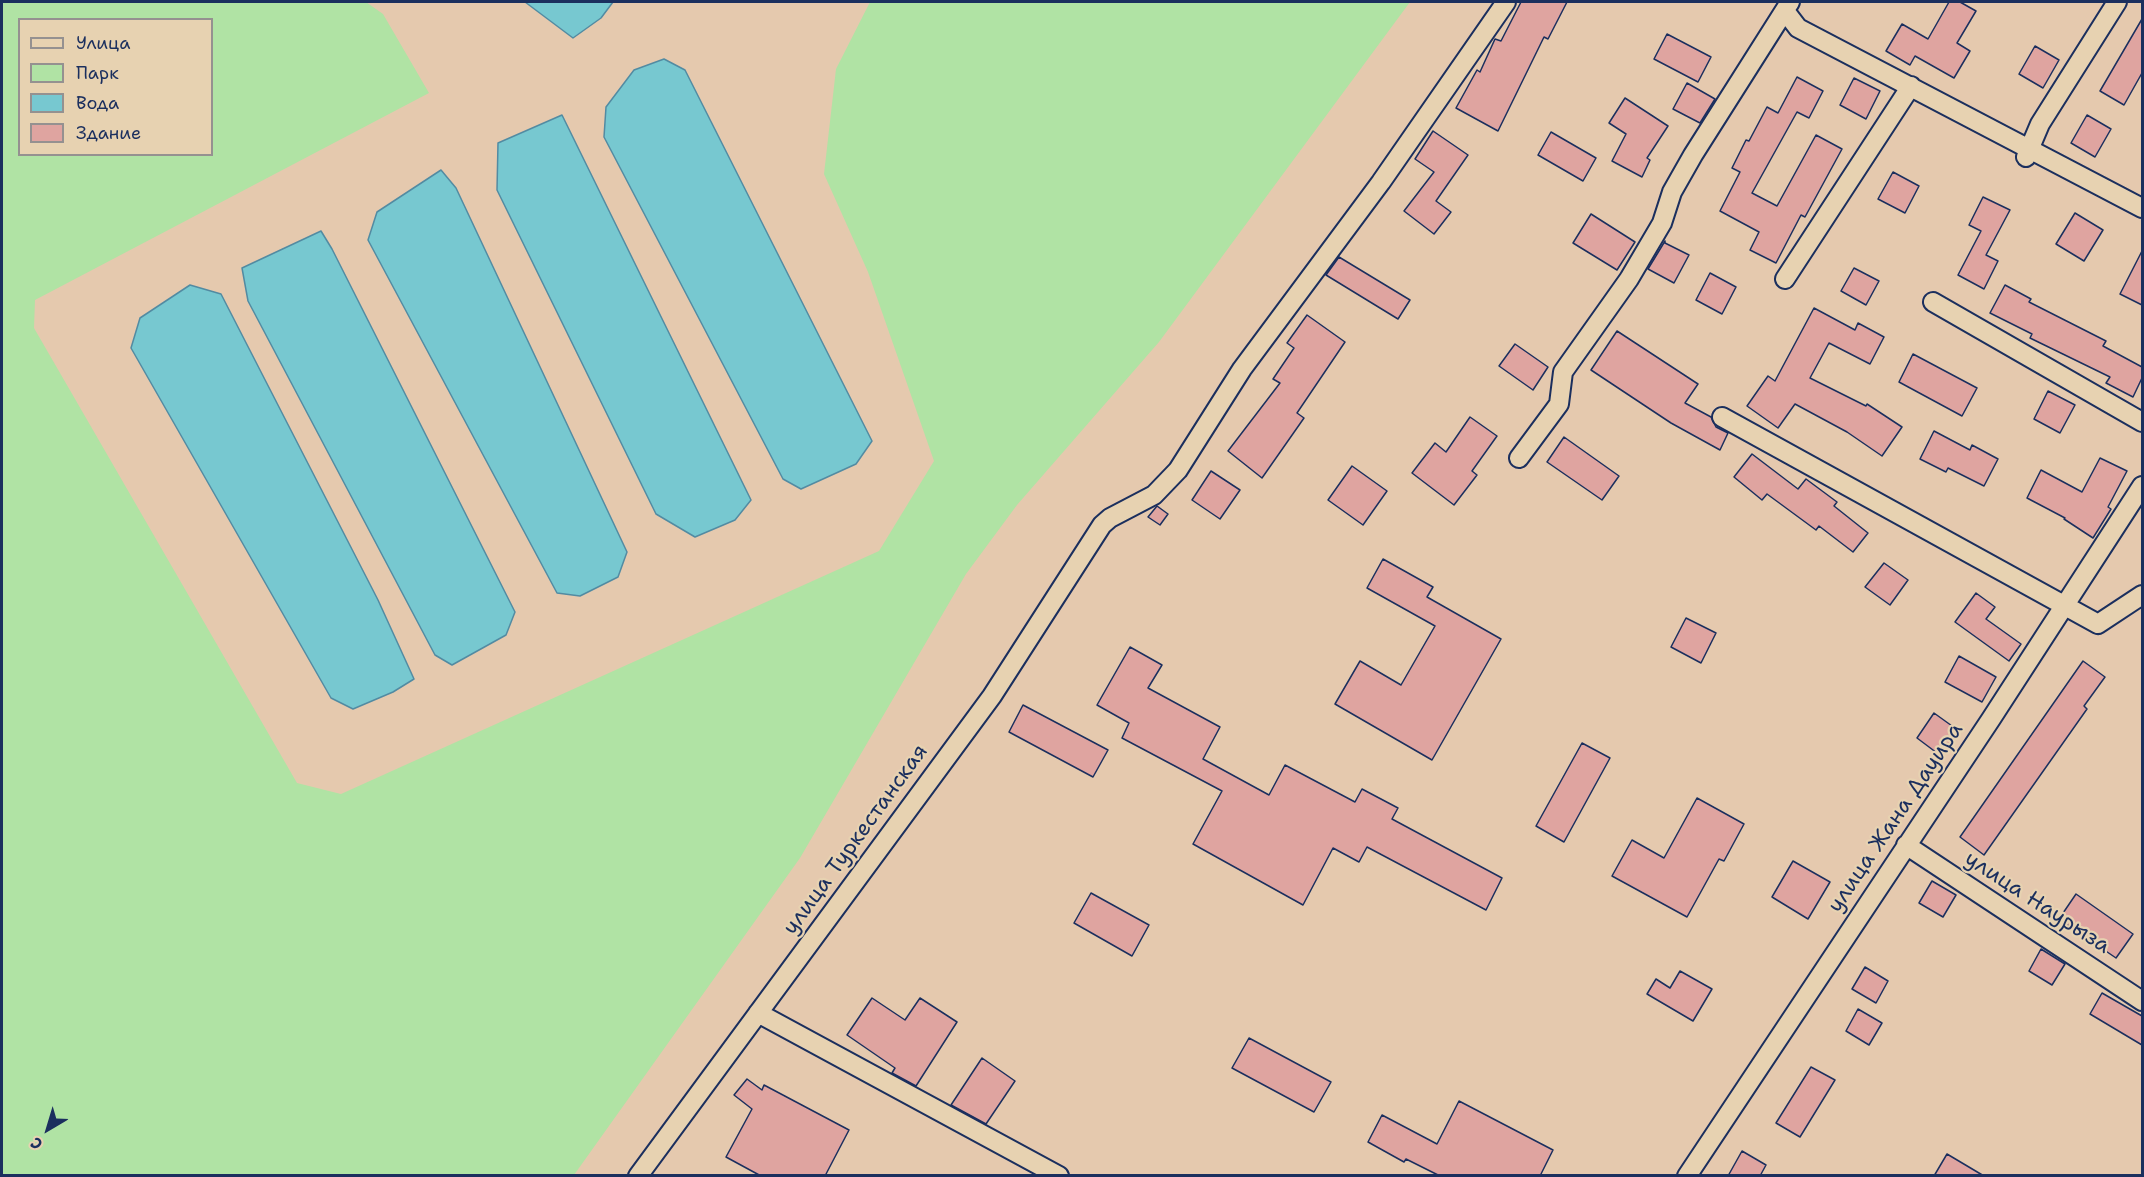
<!DOCTYPE html>
<meta charset="utf-8">
<style>
body{margin:0}
#map{position:relative;width:2144px;height:1177px;overflow:hidden;background:#e5c9ae;font-family:"Shantell Sans",sans-serif}
canvas{display:block}
.frame{position:absolute;inset:0;border:3px solid #1b2f5e;pointer-events:none}
.legend{position:absolute;left:18px;top:18px;width:195px;height:138px;box-sizing:border-box;background:#e7d2b1;border:2px solid #959190;margin:0;padding:8px 10px;list-style:none;font-size:18px;color:#1b2f5e}
.legend li{display:flex;align-items:center;gap:12px;height:30px}
.legend b{width:30px;border:2px solid #959190}
.north{position:absolute;left:18px;top:1099px;width:60px;height:60px;-webkit-text-stroke:4px #e7d2b1;paint-order:stroke;rotate:218deg;font-size:16px;font-weight:700;line-height:24px;text-align:center;color:#1b2f5e}
.north::after{content:'';display:block;margin:auto;width:21px;height:27px;background:#1b2f5e;clip-path:polygon(50% 0,100% 100%,50% 72%,0 100%)}
</style>
<div id="map">
<canvas width="2144" height="1177"></canvas>
<div class="frame"></div>
<ul class="legend">
<li><b style="height:8px;background:#e7d2b1"></b>Улица</li>
<li><b style="height:16px;background:#b0e3a4"></b>Парк</li>
<li><b style="height:16px;background:#77c8d0"></b>Вода</li>
<li><b style="height:16px;background:#dfa4a0"></b>Здание</li>
</ul>
<div class="north">С</div>
</div>
<script>
const g = document.querySelector('canvas').getContext('2d');
g.lineJoin = 'round';
function paint(path, color) { g.fillStyle = color; g.fill(path, 'evenodd'); }
function stroke(path, color, width, dash) { g.strokeStyle = color; g.lineWidth = width; g.lineCap = dash ? 'butt' : 'round'; g.setLineDash(dash || []); g.stroke(path); }
function label(font, color, halo, rows, align = 'center') {
  g.font = font + ' "Shantell Sans",sans-serif'; g.lineWidth = 4.5; g.setLineDash([]); g.textBaseline = 'middle'; g.strokeStyle = halo; g.fillStyle = color; for (const [text, x, y, turn = 0] of rows) {
    g.save(); g.translate(x, y); g.rotate((+turn || 0) * Math.PI / 180); g.textAlign = isNaN(turn) ? turn : align; if (halo) g.strokeText(text, 0, 0); g.fillText(text, 0, 0); g.restore();
  }
}
paint(new Path2D(`
 M2 2H366L383 14 429 93 35 300 34 328 297 783 341 794 879 551 934 461 868 272 824 174 836 69 870 2H1410L1159 342 1017 505 966 574 800 858 574 1175 2 1176ZM20 20H212V154H20Z`), '#b0e3a4');
const water = new Path2D(`
 M525 2H613L601 18 573 38Z
 M664 59 685 70 872 441 856 464 801 489 783 479 604 137 606 107 634 70Z
 M562 115 751 500 735 520 695 537 656 514 497 190 498 143Z
 M441 170 456 188 627 552 618 577 580 596 557 593 368 240 377 212Z
 M321 231 332 249 515 612 506 635 452 665 435 655 248 301 242 268Z
 M190 285 221 294 378 600 414 679 393 692 353 709 331 698 131 348 140 318Z`);
paint(water, '#77c8d0');
stroke(water, '#528ba2', 1.5);
const building = new Path2D(`
 M1521 2H1567L1548 39 1544 37 1498 131 1456 108 1477 70 1480 72 1495 39 1501 41Z
 M1949 2H1960L1976 11 1957 43 1970 51 1954 78 1915 56 1910 65 1886 51 1902 24 1928 39Z
 M2142 19V73L2124 105 2100 91Z
 M1667 34 1711 57 1698 82 1654 59Z
 M2035 46 2059 60 2043 88 2019 74Z
 M1797 77 1823 91 1809 118 1797 112 1752 193 1777 206 1816 135 1842 149 1805 217 1801 215 1776 263 1750 250 1759 232 1720 211 1740 172 1732 168 1746 140 1749 141 1767 107 1778 113Z
 M1854 78 1880 91 1866 119 1840 105Z
 M1687 83 1715 99 1700 123 1673 109Z
 M1625 98 1668 126 1647 158 1650 160 1642 177 1612 161 1626 134 1609 123Z
 M2087 115 2111 129 2095 157 2071 143Z
 M1433 131 1468 155 1436 201 1451 212 1434 234 1404 211 1434 172 1415 159Z
 M1551 132 1596 158 1583 181 1538 155Z
 M1893 172 1919 186 1905 213 1878 199Z
 M1983 197 2010 210 1986 255 1998 261 1984 289 1958 275 1981 231 1969 225Z
 M2075 213 2103 230 2084 261 2056 244Z
 M1591 214 1635 242 1617 270 1573 243Z
 M1665 241V243L1689 255 1674 283 1648 269Z
 M2142 251V305L2120 294Z
 M1339 257 1410 300 1398 319 1326 275Z
 M1854 268 1879 281 1866 305 1841 291Z
 M1710 273 1736 287 1722 314 1696 300Z
 M2005 285 2031 299 2029 302 2106 341 2103 346 2142 367V378L2133 397 2106 383 2110 377 2030 338 2032 334 1990 313Z
 M1814 308 1855 330 1858 323 1884 337 1870 364 1829 343 1810 378 1866 406 1867 404 1902 427 1882 456 1847 432 1795 404 1778 428 1747 406 1768 376 1775 381Z
 M1307 315 1345 342 1297 413 1304 418 1262 478 1228 451 1280 383 1273 379 1294 348 1287 343Z
 M1617 331 1698 384 1685 403 1711 417 1716 427 1728 433 1720 450 1671 423 1591 370Z
 M1515 344 1548 367 1533 390 1499 366Z
 M1913 354 1977 388 1962 416 1899 382Z
 M2048 391 2075 405 2060 433 2034 419Z
 M1470 417 1497 436 1472 471 1477 475 1454 505 1412 473 1435 443 1446 452Z
 M1934 431 1970 450 1972 445 1998 459 1984 486 1948 468 1946 472 1920 459Z
 M1564 437 1619 476 1602 500 1547 462Z
 M1752 454 1798 489 1806 479 1837 502 1834 506 1868 533 1853 552 1819 526 1816 530 1767 494 1762 500 1734 477Z
 M2100 458 2127 471 2108 507 2111 509 2093 538 2064 519 2065 518 2027 498 2041 470 2082 492Z
 M1352 466 1387 491 1363 525 1328 500Z
 M1211 471 1240 490 1220 519 1192 500Z
 M1157 506 1168 514 1160 525 1148 517Z
 M1383 559 1433 587 1427 597 1501 639 1432 760 1335 704 1360 661 1401 685 1435 626 1367 588Z
 M1884 563 1908 580 1890 605 1865 587Z
 M1976 593 1995 607 1986 619 2021 644 2009 661 1955 622Z
 M1686 618 1716 633 1701 663 1671 647Z
 M1130 647 1162 665 1148 688 1220 727 1203 759 1269 795 1285 765 1355 802 1362 789 1398 808 1392 819 1502 878 1486 910 1367 847 1359 862 1333 848 1303 905 1193 844 1222 791 1122 738 1129 723 1097 705Z
 M1959 656 1996 677 1982 702 1945 682Z
 M2083 661 2105 677 2084 706 2087 709 1984 855 1960 837Z
 M1023 705 1108 750 1093 777 1009 732Z
 M1934 713 1959 731 1941 756 1917 738Z
 M1582 743 1610 758 1564 842 1536 826Z
 M1697 798 1744 824 1724 861 1719 859 1687 917 1612 876 1632 840 1664 858Z
 M1793 861 1830 882 1808 919 1772 897Z
 M1932 881 1956 895 1943 917 1919 903Z
 M1091 893 1149 925 1132 956 1074 923Z
 M2076 894 2133 934 2116 958 2059 919Z
 M2041 949 2065 964 2052 985 2029 971Z
 M1865 967 1888 981 1876 1003 1852 989Z
 M1680 971 1712 989 1693 1021 1647 994 1656 979 1670 988Z
 M2102 993 2142 1016V1045L2090 1014Z
 M872 998 905 1020 920 998 957 1022 916 1086 892 1073 895 1068 847 1035Z
 M1858 1009 1882 1023 1869 1045 1846 1031Z
 M1249 1038 1331 1082 1314 1112 1232 1068Z
 M982 1058 1015 1081 986 1124 951 1105Z
 M1811 1067 1835 1080 1800 1137 1776 1123Z
 M747 1079 762 1090 764 1085 849 1130 825 1176H761L726 1157 752 1109 734 1095Z
 M1459 1101 1553 1150 1540 1176H1440L1406 1159 1404 1162 1368 1142 1382 1115 1437 1144Z
 M1742 1151 1766 1165 1760 1176H1728Z
 M1947 1154 1984 1176H1934Z`);
paint(building, '#dfa4a0');
stroke(building, '#1b2f5e', 1.5);
const minor = new Path2D(`
 M1785 11 1798 28 2142 208
 M2026 157 2040 124 2117 2
 M1785 279 1911 86
 M1933 302 2142 422
 M1722 417 2098 624 2142 595
 M1519 458 1559 404 1563 372 1629 279 1662 223 1672 192 1693 155 1790 2
 M1906 845 2142 1001
 M758 1013 1059 1176
 M638 1176 992 696 1102 525 1110 518 1154 495 1178 470 1242 369 1381 182 1506 2
 M1687 1176 1991 719 2142 486`);
stroke(minor, '#1b2f5e', 22);
stroke(minor, '#e7d2b1', 18);
label('22px', '#1b2f5e', '#e7d2b1', [
 ["улица Жана Дауира",1896,818,-56],
 ["улица Туркестанская",856,840,-54],
 ["улица Наурыза",2037,903,33]
]);
</script>
